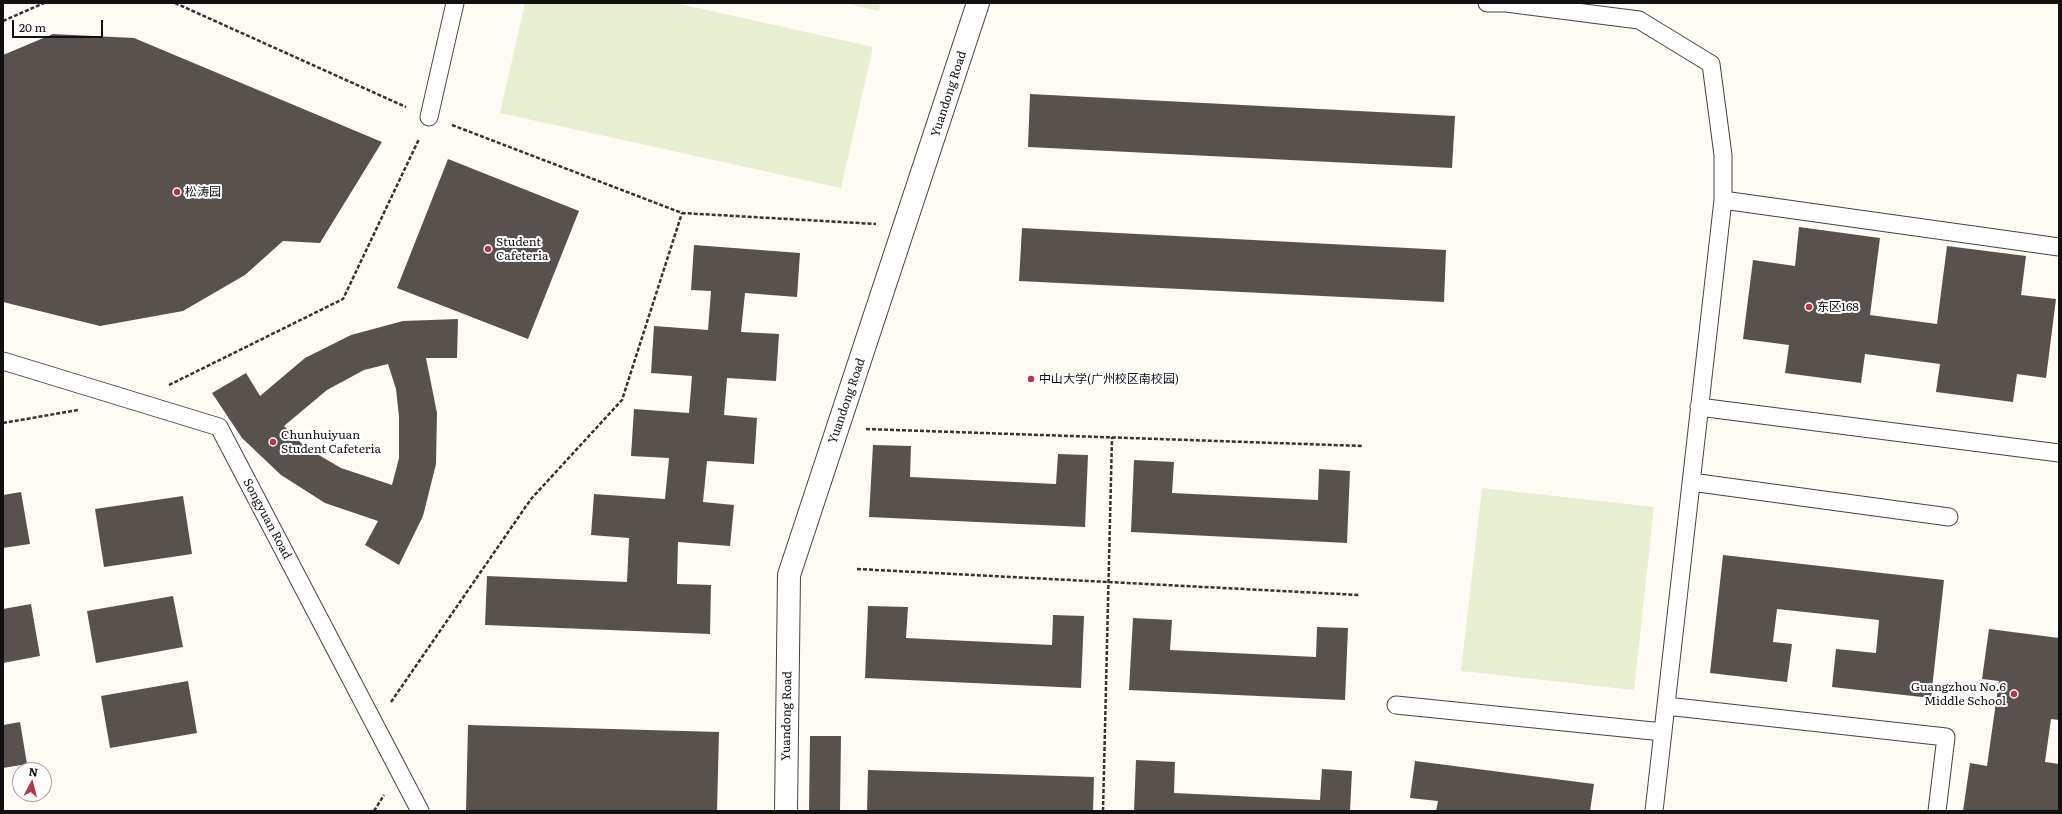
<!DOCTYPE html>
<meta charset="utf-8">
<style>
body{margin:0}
#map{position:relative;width:2062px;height:814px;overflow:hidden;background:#fefbf5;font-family:Literata,serif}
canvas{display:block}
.frame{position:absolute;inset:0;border:4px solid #111;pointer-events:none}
.north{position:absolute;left:12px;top:762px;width:40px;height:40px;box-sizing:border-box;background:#fff;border:1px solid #a0a0a0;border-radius:50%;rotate:7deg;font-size:11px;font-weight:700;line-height:16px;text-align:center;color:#111}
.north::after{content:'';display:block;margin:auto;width:14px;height:18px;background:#b73347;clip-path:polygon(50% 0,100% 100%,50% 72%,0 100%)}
.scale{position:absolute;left:12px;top:20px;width:91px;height:18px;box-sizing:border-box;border:2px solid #111;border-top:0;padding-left:5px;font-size:12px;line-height:14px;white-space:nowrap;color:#111;-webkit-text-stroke:3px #fff;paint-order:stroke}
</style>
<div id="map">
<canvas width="2062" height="814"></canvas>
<div class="frame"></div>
<div class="north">N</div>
<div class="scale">20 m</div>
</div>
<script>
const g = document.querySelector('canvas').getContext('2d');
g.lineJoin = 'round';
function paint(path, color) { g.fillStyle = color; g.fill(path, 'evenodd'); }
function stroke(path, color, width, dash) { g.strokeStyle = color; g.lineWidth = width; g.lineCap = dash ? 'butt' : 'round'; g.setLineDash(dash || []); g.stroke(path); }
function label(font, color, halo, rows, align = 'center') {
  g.font = font + ' Literata,"Noto Sans SC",serif'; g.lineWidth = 4; g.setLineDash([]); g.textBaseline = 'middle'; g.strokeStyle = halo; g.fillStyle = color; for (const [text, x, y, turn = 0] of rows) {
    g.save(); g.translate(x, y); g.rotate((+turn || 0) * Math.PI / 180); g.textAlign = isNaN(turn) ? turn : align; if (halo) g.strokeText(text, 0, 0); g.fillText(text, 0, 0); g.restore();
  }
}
paint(new Path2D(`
 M525 3H676L873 47 841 188 500 113Z
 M844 3H880L879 11Z
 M1482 488 1654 507 1634 690 1461 671Z`), '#e8efd1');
paint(new Path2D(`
 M53 34 134 38 382 142 320 243 283 241 245 275 183 311 100 326 3 302V55Z
 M1030 94 1455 116 1452 168 1028 147Z
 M448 159 579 211 528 339 397 288Z
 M1799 227 1880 238 1870 315 1937 324 1947 246 2026 256 2021 295 2056 299 2046 378 2017 374 2013 402 1936 392 1940 364 1865 354 1861 383 1785 373 1789 345 1743 339 1753 260 1795 266Z
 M1022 228 1446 250 1444 302 1019 281Z
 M694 245 800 253 797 297 745 293 741 332 779 334 776 381 727 378 724 415 757 418 754 464 707 461 703 502 734 505 730 546 678 542 677 584 711 585 710 634 485 625 487 576 627 582 629 538 591 535 594 494 665 499 669 458 631 456 634 409 689 413 692 376 651 373 654 326 708 330 711 291 691 290Z
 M458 319 457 358H426L437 413 436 464 423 516 399 565 365 545 378 521 325 503 281 475 242 438 212 393 246 373 260 396 305 358 351 335 403 321ZM388 364 396 389 399 417V458L392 485 341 468 305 447 284 426 327 390 364 370Z
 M873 445 911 446 910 477 1056 484 1058 454 1088 455 1085 527 869 517Z
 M1134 460 1174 462 1172 493 1318 500 1319 469 1350 471 1347 543 1131 532Z
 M21 492 30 544 3 548V495Z
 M183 496 192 554 104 567 95 509Z
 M1723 555 1944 580 1931 698 1832 687 1836 649 1876 653 1879 620 1777 609 1773 642 1792 644 1787 682 1710 673Z
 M173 596 183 647 96 663 87 611Z
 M31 604 40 656 3 663V609Z
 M868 606 908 607 906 638 1052 645 1053 615 1084 616 1081 688 865 678Z
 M1133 618 1172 620 1170 650 1316 657 1317 627 1348 628 1345 700 1129 690Z
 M1989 629 2059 638V720L2051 719 2045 762 2059 764V811H1963L1970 763 1987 766 1999 681 1982 679Z
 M188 681 197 733 110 748 101 696Z
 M20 722 27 764 3 768V725Z
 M468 725 719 732 717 811H466Z
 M810 736H841L840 811H809Z
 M1136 760 1175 762 1174 793 1320 800 1322 769 1352 771 1350 811H1134Z
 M1415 761 1594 784 1590 811H1436L1438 801 1410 798Z
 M868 770 1094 777 1093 811H867Z`), '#59514e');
const lane = new Path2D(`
 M1487 3H1506L1639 20 1711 64 1723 155V200
 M429 117 455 3
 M3 361 219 427 420 811
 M1699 407 2059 453
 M1691 482 1949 517
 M1396 705 1663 732
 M1666 706 1946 737 1937 811
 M1654 811 1723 200 2059 247`);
const street = new Path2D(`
 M786 811 789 575 978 3`);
stroke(lane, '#444', 19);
stroke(street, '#444', 24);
stroke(new Path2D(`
 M175 3 406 107
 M3 21 44 3
 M452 125 682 213 876 224
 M169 385 343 299 419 139
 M3 423 78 410
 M866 429 1363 446
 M857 569 1359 595
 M391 702 531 499 622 400 682 213
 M374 811 384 795
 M1103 811 1112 437`), '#333', 2.5, [4, 2]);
stroke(lane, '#fff', 17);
stroke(street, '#fff', 22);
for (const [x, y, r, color] of [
 [177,192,4,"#b73347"],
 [488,249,4,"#b73347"],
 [1809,307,4,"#b73347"],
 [1031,379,4,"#b73347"],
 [273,442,4,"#b73347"],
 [2014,694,4,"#b73347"]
]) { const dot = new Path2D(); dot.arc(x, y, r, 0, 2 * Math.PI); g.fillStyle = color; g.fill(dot); stroke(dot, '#fff', 1.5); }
label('12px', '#111', '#fff', [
 ["Yuandong Road",949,94,-72],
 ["Yuandong Road",847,401,-71],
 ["Songyuan Road",267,519,62],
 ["Yuandong Road",787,716,-89]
]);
label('12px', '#111', '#fff', [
 ["松涛园",185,192],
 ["Student",496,242],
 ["Cafeteria",496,256],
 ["东区168",1817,307],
 ["中山大学(广州校区南校园)",1039,379],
 ["Chunhuiyuan",281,435],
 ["Student Cafeteria",281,449],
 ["Guangzhou No.6",2006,687,"right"],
 ["Middle School",2006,701,"right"]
], 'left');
</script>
